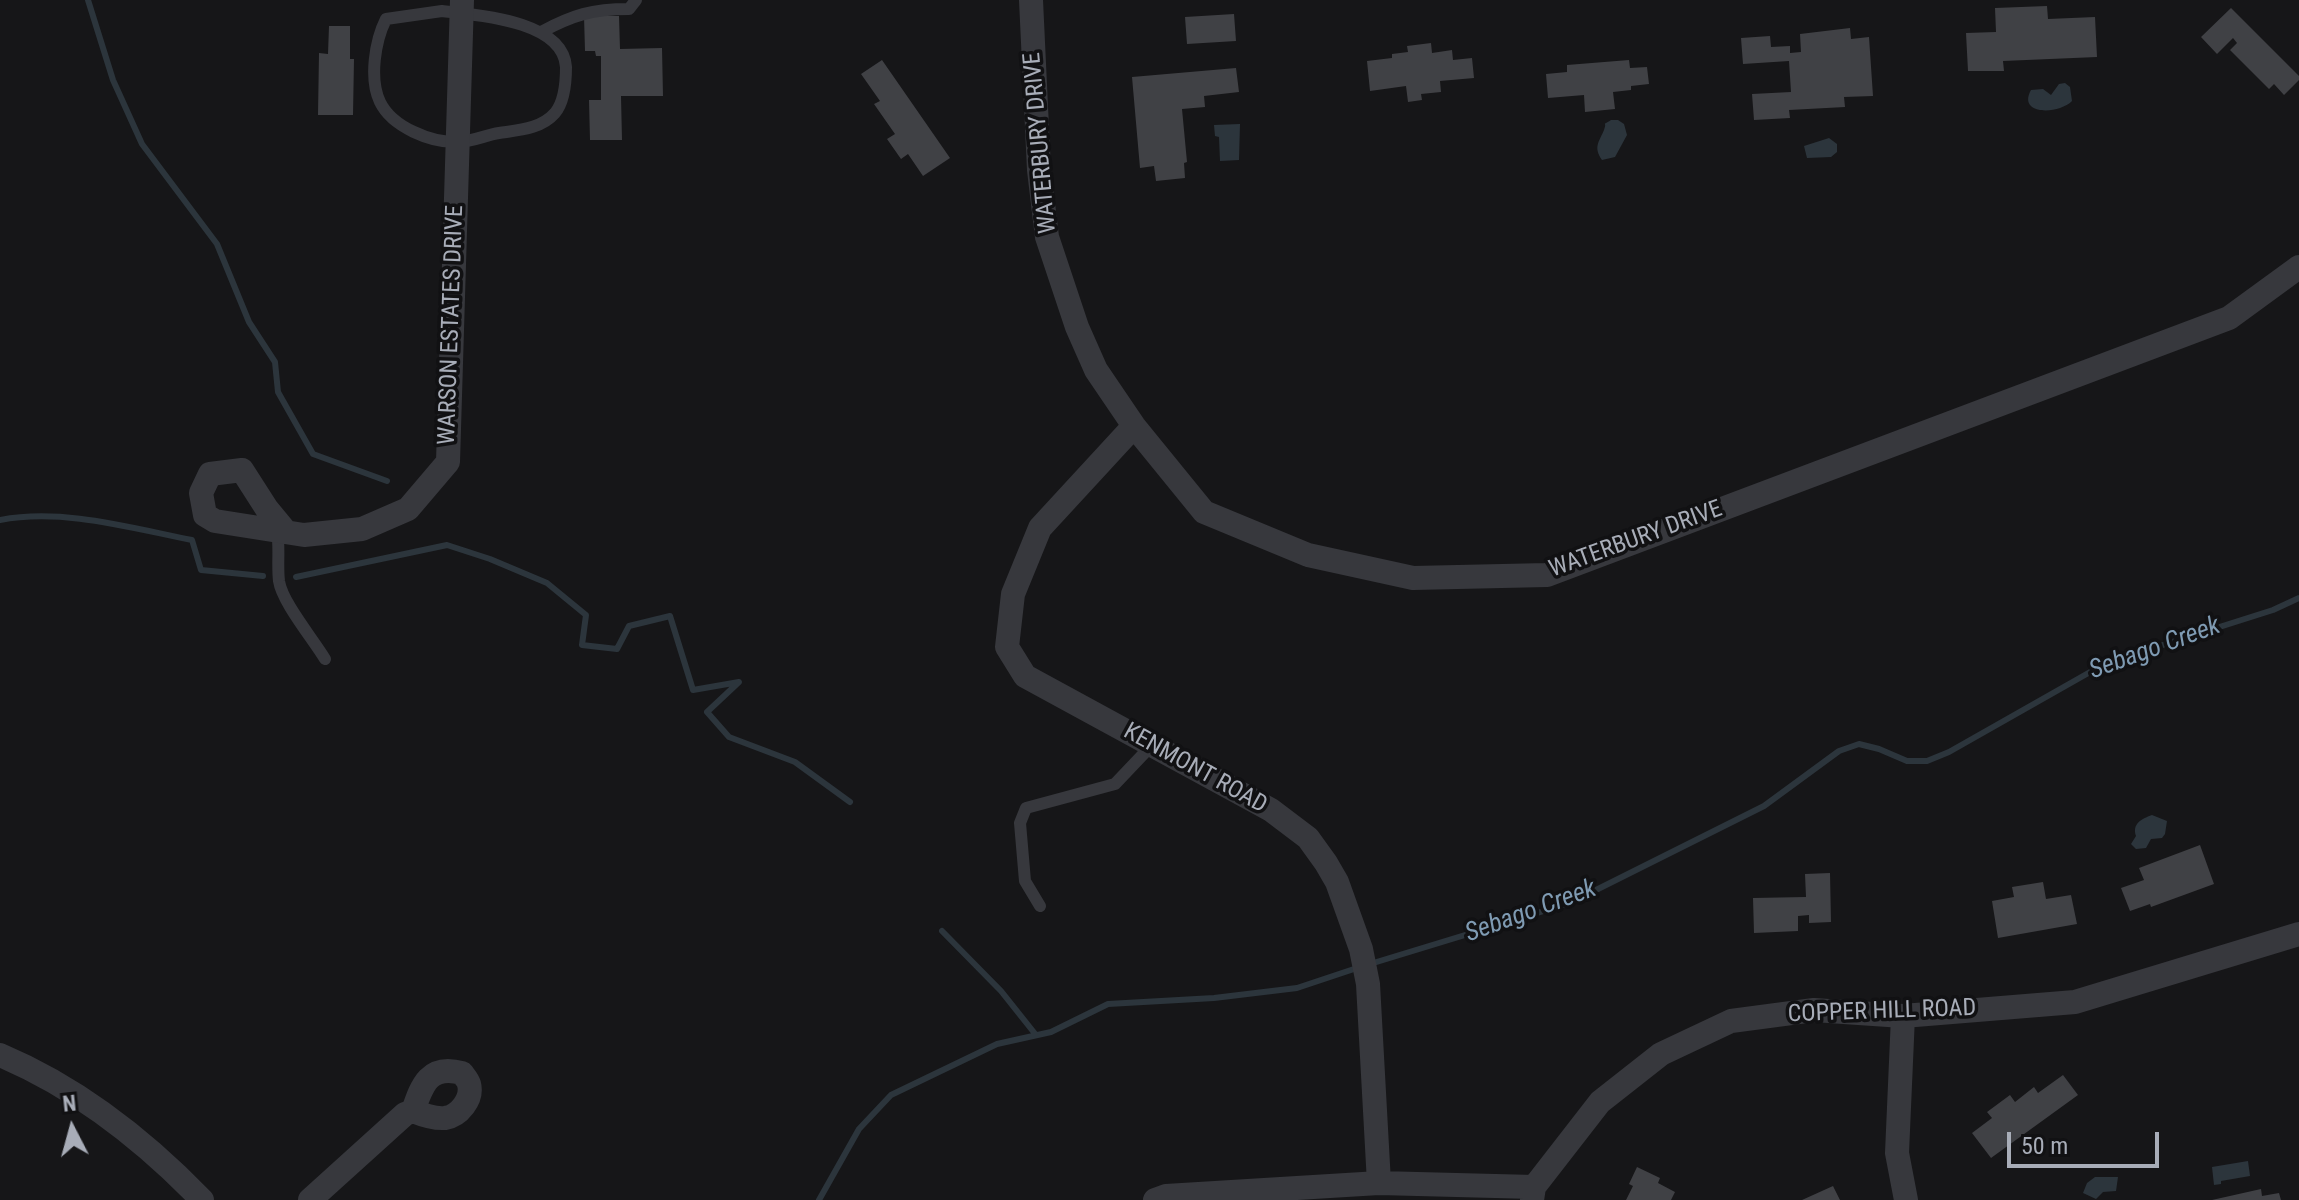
<!DOCTYPE html>
<style>
body{margin:0}
#map{position:relative;width:2299px;height:1200px;overflow:hidden;background:#161618;font-family:"Roboto Condensed",sans-serif}
canvas{display:block}
.north{position:absolute;left:32px;top:1088px;width:80px;height:80px;-webkit-text-stroke:6px #111113;paint-order:stroke;rotate:354deg;font-size:22px;font-weight:700;line-height:32px;text-align:center;color:#a8adb8}
.north::after{content:'';display:block;margin:auto;width:28px;height:36px;background:#a8adb8;clip-path:polygon(50% 0,100% 100%,50% 72%,0 100%)}
.scale{position:absolute;left:2007px;top:1132px;width:152px;height:36px;box-sizing:border-box;border:4px solid #a8adb8;border-top:0;padding-left:10px;font-size:24px;line-height:28px;white-space:nowrap;color:#a8adb8;-webkit-text-stroke:6px #111113;paint-order:stroke}
</style>
<div id="map">
<canvas width="2299" height="1200"></canvas>
<div class="north">N</div>
<div class="scale">50 m</div>
</div>
<script>
const g = document.querySelector('canvas').getContext('2d');
g.lineJoin = 'round';
function paint(path, color) { g.fillStyle = color; g.fill(path, 'evenodd'); }
function stroke(path, color, width, dash) { g.strokeStyle = color; g.lineWidth = width; g.lineCap = dash ? 'butt' : 'round'; g.setLineDash(dash || []); g.stroke(path); }
function label(font, color, halo, rows, align = 'center') {
  g.font = font + ' "Roboto Condensed",sans-serif'; g.lineWidth = 7; g.setLineDash([]); g.textBaseline = 'middle'; g.strokeStyle = halo; g.fillStyle = color; for (const [text, x, y, turn = 0] of rows) {
    g.save(); g.translate(x, y); g.rotate((+turn || 0) * Math.PI / 180); g.textAlign = isNaN(turn) ? turn : align; if (halo) g.strokeText(text, 0, 0); g.fillText(text, 0, 0); g.restore();
  }
}
paint(new Path2D(`
 M2065 83 2070 87 2072 101C2058 115 2017 115 2031 90L2043 89 2051 95 2059 84Z
 M1611 120H1618L1624 124 1627 135 1615 157 1602 160C1593 147 1599 142 1604 130 1608 120 1600 127 1611 120Z
 M1240 124 1239 160 1220 161 1219 137 1215 136 1214 125Z
 M1829 138 1837 144V152L1831 157 1807 158 1804 146Z
 M2152 815 2167 821 2165 834 2162 838 2151 839 2146 848 2136 849 2131 844 2136 836C2132 824 2141 819 2152 815Z
 M2248 1161 2250 1176 2221 1181V1184L2214 1185 2212 1167Z
 M2095 1177H2118L2116 1191 2103 1192 2096 1199 2083 1193 2087 1183Z`), '#2c353c');
stroke(new Path2D(`
 M88 0 113 80 142 144 217 244 249 322 275 362 278 392 313 454 387 481
 M0 520C62 508 131 528 192 540L201 570 263 576
 M296 577 447 545 490 559 547 583 586 615 582 645 617 649 629 626 670 616 693 690 739 682 707 712 729 737 795 762 850 802
 M942 931 1001 991 1036 1035
 M1370 964 1570 903 1764 806 1839 751 1859 744 1879 749 1907 761H1927L1949 752 2106 663 2273 610 2299 598
 M819 1200 859 1129 891 1095 997 1044 1051 1032 1108 1004 1214 998 1297 988 1360 967`), '#2c353c', 6);
paint(new Path2D(`
 M2047 6 2048 19 2095 17 2097 57 2003 61 2004 71H1968L1966 33 1996 32 1995 8Z
 M2231 8 2299 76V80L2284 95 2274 84 2269 89 2230 50 2237 43 2233 38 2217 54 2201 37Z
 M1234 14 1236 41 1187 44 1185 17Z
 M584 16H619L620 49 662 48 663 96H621L622 140H590L589 100H601V56H596L595 51H585Z
 M329 26H350V59H354L353 115H318L319 53 328 54Z
 M1850 28 1851 39 1869 37 1873 96 1844 97 1845 107 1789 110 1790 118 1754 120 1752 94 1791 92 1789 61 1743 64 1741 38 1770 36 1771 47 1790 46V53L1801 52 1800 34Z
 M1431 43 1432 53 1452 50 1453 60 1472 58 1474 78 1440 81 1441 92 1421 94 1422 100 1408 102 1406 86 1370 91 1367 61 1392 58V54L1408 52 1407 46Z
 M882 60 950 158 923 176 908 154 901 159 887 139 895 134 874 104 880 101 861 74Z
 M1629 60 1630 68 1647 67 1649 84 1631 86V90L1613 92 1615 109 1585 112 1584 95 1548 98 1546 74 1567 72V65Z
 M1236 68 1239 92 1204 96 1205 107 1182 109 1187 162 1184 163 1185 178 1156 181 1154 166 1140 168 1132 77Z
 M2200 845 2214 884 2151 907 2150 904 2130 911 2121 888 2144 880 2139 868Z
 M1830 873 1831 922 1809 923V915L1798 916V931L1754 933 1753 898 1806 897 1805 874Z
 M2043 882 2046 899 2071 895 2077 924 1998 938 1992 901 2014 897 2012 887Z
 M2063 1075 2078 1095 1991 1158 1972 1133 1992 1118 1987 1112 2010 1095 2015 1102 2034 1087 2038 1093Z
 M1637 1167 1660 1178 1658 1183 1675 1192 1671 1200H1626L1633 1186 1629 1184Z
 M1833 1186 1840 1200H1802Z
 M2261 1189 2262 1196 2279 1193 2281 1200H2212Z`), '#404145');
stroke(new Path2D(`
 M442 11C476 15 563 20 566 67 566 81 565 101 555 113 541 129 519 130 499 133 486 135 471 142 458 142 431 143 392 127 380 102 369 79 375 41 386 19Z
 M541 32C573 15 592 9 629 9L636 0
 M277 530C280 547 277 564 279 581 282 602 313 639 325 659
 M1040 906 1025 881 1020 823 1026 808 1115 784 1152 745`), '#37383d', 12);
stroke(new Path2D(`
 M1031 0 1039 170 1047 237 1077 327 1096 370 1134 426 1204 512 1308 555 1413 578 1547 575 2229 318 2299 267
 M1134 426 1040 528 1013 594 1007 647 1025 676 1271 810 1308 838 1326 863 1337 882 1361 949 1368 984 1379 1183
 M286 532 267 509 242 470 210 474 201 493 205 515 215 521 304 535 362 529 408 509 448 462 462 0
 M1903 1016 1897 1153 1906 1200
 M0 1055C76 1087 145 1141 202 1200
 M310 1200 405 1114 413 1111C422 1085 429 1064 462 1073 464 1076 468 1080 469 1084 473 1099 459 1116 445 1118 434 1119 423 1115 413 1111
 M1155 1200 1166 1196 1379 1183 1534 1187
 M1532 1200 1534 1187 1600 1102 1661 1054 1731 1021 1814 1010 1903 1016 2075 1002 2299 934`), '#37383d', 24);
label('24px', '#a8adb8', '#111113', [
 ["WATERBURY DRIVE",1041,143,-95],
 ["WARSON ESTATES DRIVE",452,325,-88],
 ["WATERBURY DRIVE",1636,540,-20],
 ["KENMONT ROAD",1195,769,29],
 ["COPPER HILL ROAD",1882,1012,-2]
]);
label('italic 26px', '#7f9bb3', '#111113', [
 ["Sebago Creek",2155,649,-20],
 ["Sebago Creek",1531,912,-20]
]);
</script>
